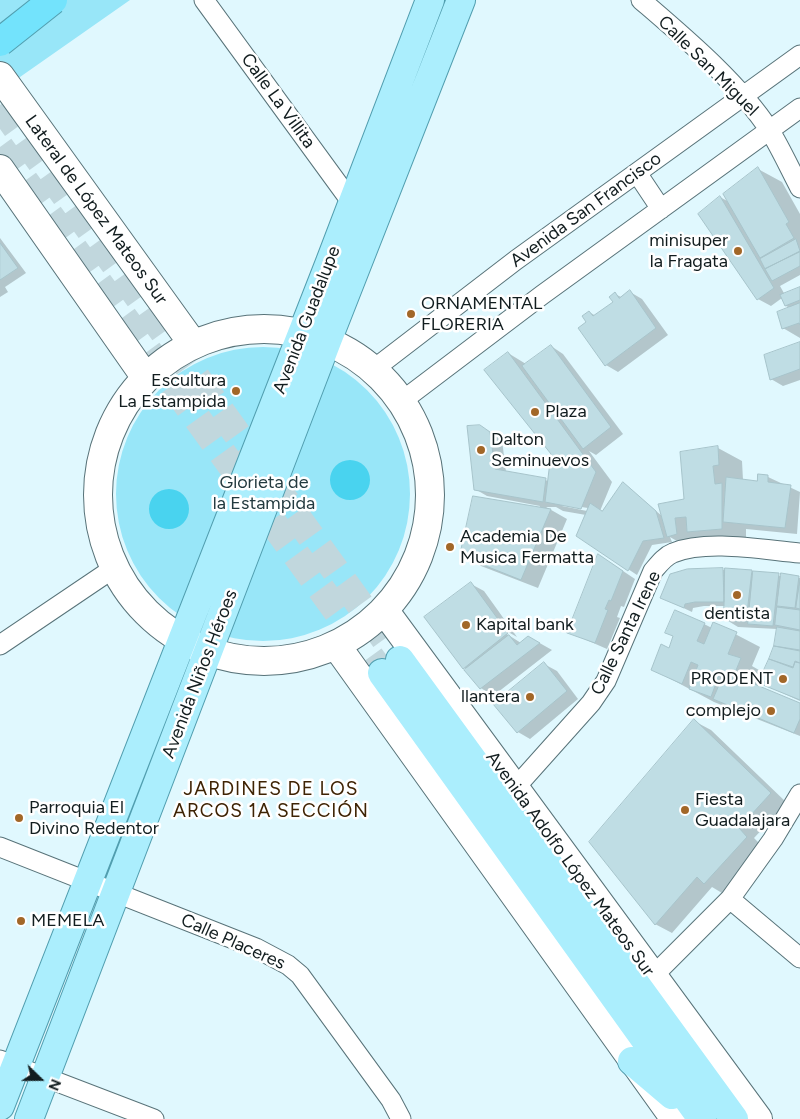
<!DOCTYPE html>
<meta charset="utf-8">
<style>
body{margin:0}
#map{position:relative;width:800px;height:1119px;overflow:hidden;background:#e0f8fe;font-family:Figtree,sans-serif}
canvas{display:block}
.north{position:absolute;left:15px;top:1054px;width:50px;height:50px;-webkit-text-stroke:4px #fff;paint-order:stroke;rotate:112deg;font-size:14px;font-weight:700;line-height:20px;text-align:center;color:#121d1f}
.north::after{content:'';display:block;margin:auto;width:18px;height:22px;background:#121d1f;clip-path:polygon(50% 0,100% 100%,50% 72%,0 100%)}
</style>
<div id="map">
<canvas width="800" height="1119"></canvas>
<div class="north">N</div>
</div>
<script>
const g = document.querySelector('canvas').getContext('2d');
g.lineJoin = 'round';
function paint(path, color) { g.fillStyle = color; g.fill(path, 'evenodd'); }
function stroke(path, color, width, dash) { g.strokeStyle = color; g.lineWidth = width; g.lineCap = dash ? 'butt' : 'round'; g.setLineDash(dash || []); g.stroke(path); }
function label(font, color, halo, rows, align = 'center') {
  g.font = font + ' Figtree,sans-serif'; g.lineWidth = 5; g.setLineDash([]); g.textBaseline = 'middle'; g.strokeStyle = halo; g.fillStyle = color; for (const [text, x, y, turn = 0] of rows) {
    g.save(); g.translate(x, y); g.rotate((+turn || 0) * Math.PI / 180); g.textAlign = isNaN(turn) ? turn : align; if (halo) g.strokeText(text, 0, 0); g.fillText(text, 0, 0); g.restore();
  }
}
paint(new Path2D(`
 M0 0H130L0 91Z
 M116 494a147 147 0 1 1 294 0a147 147 0 1 1-294 0Z`), '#98e6f8');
paint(new Path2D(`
 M330 480a20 20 0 1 1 40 0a20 20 0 1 1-40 0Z
 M149 509a20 20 0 1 1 40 0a20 20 0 1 1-40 0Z`), '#49d3ef');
paint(new Path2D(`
 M758 169 782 182 800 214V275L780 286 785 295 800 289V338L783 328 790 308 786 306 782 298 771 306 758 299 720 197 729 202Z
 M0 238 26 273 5 287 8 292 0 297Z
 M630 292 642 299 668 335 618 372 606 365 588 322 589 312 596 316 614 302 615 294 621 297Z
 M800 343V380L783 386 771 379Z
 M551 346 563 354 623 434 596 455 589 451 612 482 600 511 603 513 624 484 662 516 685 500 718 448 742 461 743 480 758 482 768 477 800 492 797 534 746 529V542L712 545 699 537 700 548 692 550 670 537 672 542 652 545 637 575 578 536 586 515 563 511 556 507H546L567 519 538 588 481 566 464 556 539 508 540 506 487 496 475 489 480 426 502 440 506 472 549 481 552 454 508 353 526 364ZM562 504 588 508 587 511 562 506Z
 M611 563 635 579 624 607 621 606 617 617 620 618 607 649 568 632Z
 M723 570 800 578V701L765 685 777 662 770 658 775 646 777 629 738 627 725 619V606H704L693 608 692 612 662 598Z
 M471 584 484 591 517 637 503 629 502 631 521 643 529 637 552 650 493 696 481 688 426 618Z
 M714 623 760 647 752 666 764 673 758 687 800 704V736L714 702 652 669 670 649 704 624 712 628Z
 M544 664 557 671 578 699 530 739 518 732Z
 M694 721 711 730 787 803 754 838 763 847 722 893 712 887 672 933 655 924Z`), '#0003');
const building = new Path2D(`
 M758 167 789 222 786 224 794 238 760 258 723 194Z
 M720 196 774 288 757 300 698 214Z
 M796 239 800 251 765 269 760 259Z
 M0 243 18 268 0 280Z
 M800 252V266L772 281 765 269Z
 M800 287V300L785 306 780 295Z
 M630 290 656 328 605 366 578 328 586 322 582 316 589 311 593 316 613 302 609 297 615 292 619 298Z
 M800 303V325L799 323 782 329 777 312Z
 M800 342V369L770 380 764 355Z
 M551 345 611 427 583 449 522 366Z
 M508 352 596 472 581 509 545 502 551 454 484 370Z
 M480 425 490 432 495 469 546 478 543 502 474 490 467 426Z
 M718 446 719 465 713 466 715 484 722 483V529L687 532 686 517 675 518 677 534 667 537 658 504 684 499 680 452Z
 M758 474 768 475V482L791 485 785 528 723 522 726 477 757 481Z
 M623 482 656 511 664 538 643 541 628 571 576 536 590 503 602 511Z
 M473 496 551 509 521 580 463 557 461 550Z
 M598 554 623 571 611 601 609 600 605 609 608 610 595 643 567 633Z
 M723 568 724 602H695L685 604 684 608 660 598 670 574 687 569Z
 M725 568 752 570 746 622 724 620Z
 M753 571 779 573 773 626 748 624Z
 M781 573 799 576 795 608 777 606Z
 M800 580V609L796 608Z
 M471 582 508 633 463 669 424 617Z
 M777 607 800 610V630L775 625Z
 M675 610 705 623 697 641 704 644 713 622 737 632 728 654 741 658 732 680 719 675 711 697 689 689 698 665 691 662 682 684 651 670 661 644 669 648 673 636 665 633Z
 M777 627 800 631V650L774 646Z
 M509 635 517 645 528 636 540 643 480 689 464 670Z
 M774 646 800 651V663L795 661 793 667 769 659Z
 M769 659 793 668 795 662 800 663V700L763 685 769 672 764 670Z
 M544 662 567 691 517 733 493 704Z
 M735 676 800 703V719L794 733 713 699 722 678 732 682Z
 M694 719 771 793 739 828 747 837 704 884 697 877 655 925 589 842Z`);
paint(building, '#bfdde4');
stroke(building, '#a7c4cb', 1);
stroke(new Path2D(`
 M0 105 400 660
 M0 147 382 673`), '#c1d7dd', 28, [28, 14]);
const minor = new Path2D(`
 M204 0 352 203
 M641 0C684 37 739 83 770 131 781 149 790 169 800 188
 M637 173 661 209
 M374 369 516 260 800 55
 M402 401 542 295 800 108
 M0 645 114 568
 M515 788 591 703 606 681 653 571C659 564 665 556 673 553 707 539 764 550 800 553
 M0 847 256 948 288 965 300 975 391 1100 401 1119
 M730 899 800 958
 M652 977 730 899 773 839 800 794
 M0 1060 154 1119`);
const secondary = new Path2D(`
 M0 76 193 344
 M0 169 146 378
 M98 495a166 166 0 1 1 332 0a166 166 0 1 1-332 0Z
 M384 610 758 1119
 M336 645 675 1119`);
const primary = new Path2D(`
 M400 660 734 1119
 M382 673 702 1119
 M632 1061 672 1095
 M0 1106 330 262 430 0
 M29 1119 327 341 461 0`);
stroke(minor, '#587379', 21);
stroke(secondary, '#587379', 30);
stroke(primary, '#519eaf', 30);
stroke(minor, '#fff', 19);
stroke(secondary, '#fff', 28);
stroke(primary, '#abeefd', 28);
const motorwayBridge = new Path2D(`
 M0 42 53 0`);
stroke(motorwayBridge, '#519eaf', 30, []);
stroke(motorwayBridge, '#73e3fc', 28);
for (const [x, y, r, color] of [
 [738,251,5,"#a26728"],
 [411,314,5,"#a26728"],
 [236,391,5,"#a26728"],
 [535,412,5,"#a26728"],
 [481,450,5,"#a26728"],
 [450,547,5,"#a26728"],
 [737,595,5,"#a26728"],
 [466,625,5,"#a26728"],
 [783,679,5,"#a26728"],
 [530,697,5,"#a26728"],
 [771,711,5,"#a26728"],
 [685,810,5,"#a26728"],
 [19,818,5,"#a26728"],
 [21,921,5,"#a26728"]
]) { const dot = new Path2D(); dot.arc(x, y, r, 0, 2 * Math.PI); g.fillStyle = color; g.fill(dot); stroke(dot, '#fff', 2); }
label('18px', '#121d1f', '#fff', [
 ["Calle San Miguel",708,66,45],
 ["Calle La Villita",278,101,54],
 ["Lateral de López Mateos Sur",96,210,54],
 ["Avenida San Francisco",586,210,-36],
 ["Avenida Guadalupe",307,320,-69],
 ["Calle Santa Irene",626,633,-64],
 ["Avenida Niños Héroes",200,674,-69],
 ["Avenida Adolfo López Mateos Sur",570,864,54],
 ["Calle Placeres",233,942,24]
]);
label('18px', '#121d1f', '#fff', [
 ["minisuper",728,241,"right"],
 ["la Fragata",728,262,"right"],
 ["ORNAMENTAL",421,304],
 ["FLORERIA",421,325],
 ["Escultura",226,381,"right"],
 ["La Estampida",226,402,"right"],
 ["Plaza",545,412],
 ["Dalton",491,440],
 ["Seminuevos",491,461],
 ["Academia De",460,537],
 ["Musica Fermatta",460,558],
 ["dentista",737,614,"center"],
 ["Kapital bank",476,625],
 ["PRODENT",773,679,"right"],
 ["llantera",520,697,"right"],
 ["complejo",761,711,"right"],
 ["Fiesta",695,800],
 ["Guadalajara",695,821],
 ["Parroquia El",29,808],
 ["Divino Redentor",29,829],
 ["MEMELA",31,921]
], 'left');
label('18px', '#233a3f', '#fff', [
 ["Glorieta de",264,483],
 ["la Estampida",264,504]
]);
g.letterSpacing = '1px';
label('19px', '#3e2304', '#fff', [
 ["JARDINES DE LOS",271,789],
 ["ARCOS 1A SECCIÓN",271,811]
]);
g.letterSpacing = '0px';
</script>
